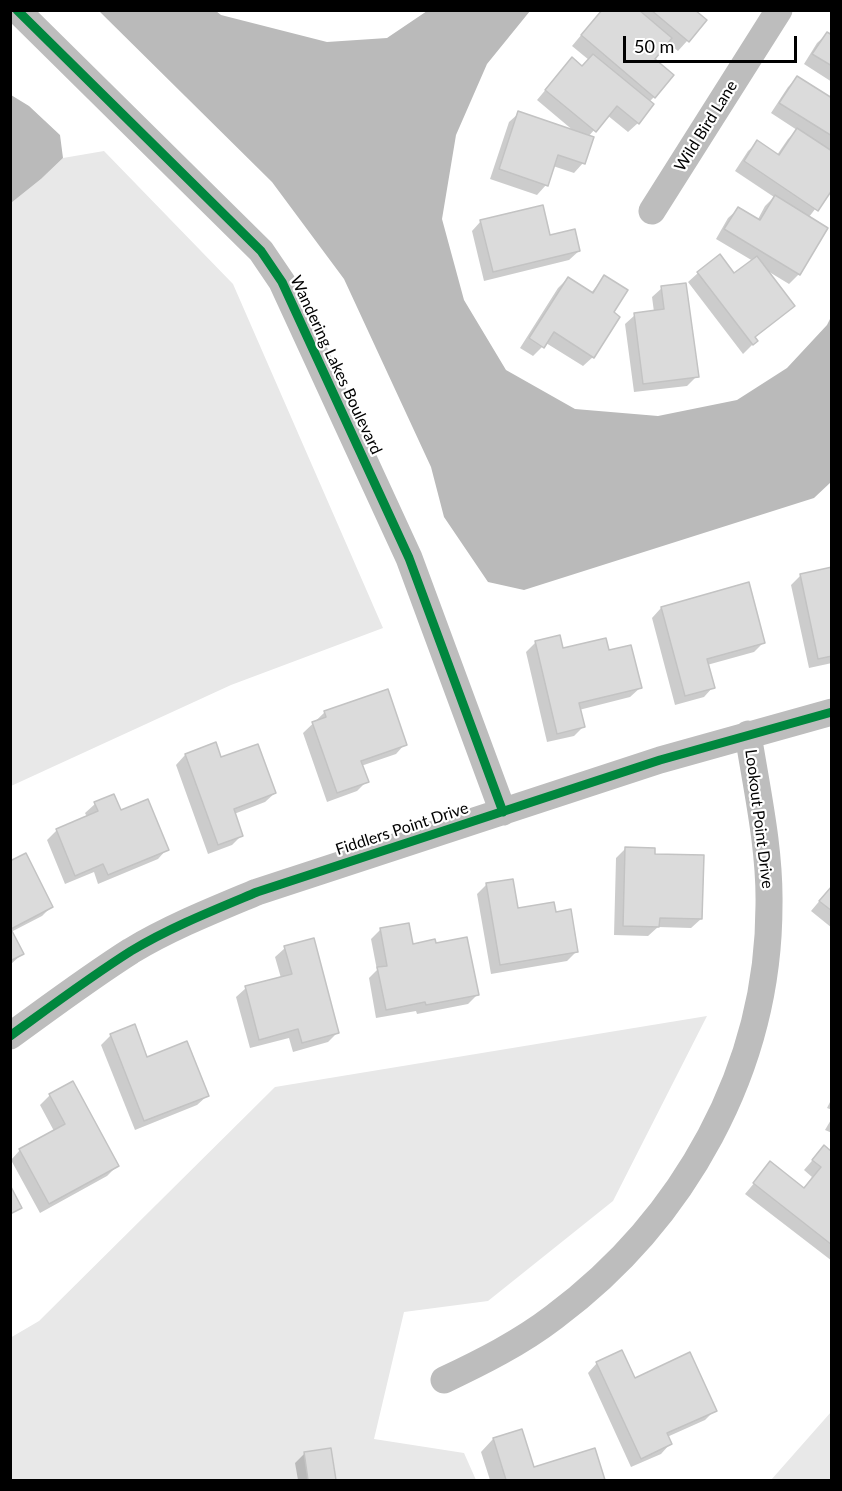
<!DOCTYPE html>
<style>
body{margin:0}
#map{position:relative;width:842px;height:1491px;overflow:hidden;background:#fff;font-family:Lato,sans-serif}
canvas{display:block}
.frame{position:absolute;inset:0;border:12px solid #000;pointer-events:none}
.scale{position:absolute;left:623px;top:36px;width:174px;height:27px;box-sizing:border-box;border:3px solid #000;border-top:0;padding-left:8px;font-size:18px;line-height:21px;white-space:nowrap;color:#000;-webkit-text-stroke:4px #fff;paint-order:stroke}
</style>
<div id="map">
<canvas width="842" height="1491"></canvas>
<div class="frame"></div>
<div class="scale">50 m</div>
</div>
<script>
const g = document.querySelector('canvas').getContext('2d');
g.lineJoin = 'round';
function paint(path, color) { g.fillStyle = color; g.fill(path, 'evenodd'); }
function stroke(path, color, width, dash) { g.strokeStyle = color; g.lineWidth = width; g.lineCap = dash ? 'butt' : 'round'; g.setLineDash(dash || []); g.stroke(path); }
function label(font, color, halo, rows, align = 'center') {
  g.font = font + ' Lato,sans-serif'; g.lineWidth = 4.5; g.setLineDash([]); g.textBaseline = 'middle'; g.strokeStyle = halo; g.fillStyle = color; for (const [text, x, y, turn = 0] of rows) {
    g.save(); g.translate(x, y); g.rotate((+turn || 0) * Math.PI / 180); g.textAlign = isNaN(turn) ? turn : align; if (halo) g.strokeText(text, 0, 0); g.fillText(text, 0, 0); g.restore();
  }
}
paint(new Path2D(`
 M104 151 233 284 383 628 231 685 11 786V203L41 179 63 158Z
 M707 1016 613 1201 488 1301 404 1312 374 1439 464 1453 476 1480H11L10 1338 39 1321 275 1087Z
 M831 1412V1480H771Z`), '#e8e8e8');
paint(new Path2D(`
 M99 11H216L221 15 327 42 387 38 427 11H530L487 64 456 135 442 219 464 300 506 370 575 409 658 416 737 400 787 368 827 325 831 317V482L814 498 524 590 488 582 444 517 431 467 344 279 272 182Z
 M11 95 29 106 60 135 63 158 41 179 11 203Z`), '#bababa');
paint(new Path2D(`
 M602 10H693L705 21 678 51 667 42 653 60 654 97 649 102 638 123 628 132 607 115 588 137 583 163 574 173 553 166 546 185 537 195 490 179 509 122 519 113 575 132 537 100 563 69 582 67 589 60 572 46Z
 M827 34 832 37V82L804 64 817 43Z
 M797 78 832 100V187L809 217 799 274 789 284 766 270 793 306 754 338 756 341 743 354 688 282 698 273 734 276 753 261 716 239 728 218 738 209 757 221 765 206 774 197 735 171 748 151 758 142 777 155 788 139 797 130 771 113 788 87Z
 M481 221 549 237 579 251 569 260 484 281 472 231Z
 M604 277 611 313 593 357 583 366 546 343 533 356 520 348 558 288 568 278 591 293Z
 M662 288 697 376 687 386 634 392 625 324 635 315 654 312 652 297Z
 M832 569V663L809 668 791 585 801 575Z
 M661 608 764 642 754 652 707 665 713 687 704 697 675 705 652 618Z
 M536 642 562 649 608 652 640 688 630 697 579 710 583 727 574 736 547 742 526 652Z
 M325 712 405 744 396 754 361 766 367 781 357 791 327 802 303 733Z
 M215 744 220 759 275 793 265 802 234 814 242 835 232 845 208 854 176 765 185 755Z
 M113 796 120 812 167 849 158 859 98 884 94 872 65 884 47 840 57 830 87 817 85 813 95 804Z
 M626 848 654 855 701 919 691 928 658 927 648 936 614 935 616 858Z
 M10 863 51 907 42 916 11 932 22 954 10 965Z
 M486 885 517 910 554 913 577 951 567 961 491 974 477 894Z
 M832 886V928L811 911Z
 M380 930 412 945 477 995 468 1004 417 1014 416 1011 376 1018 369 978 377 970 371 939Z
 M285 948 337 1033 328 1042 293 1052 289 1038 250 1048 236 997 246 988 281 978 275 957Z
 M111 1035 146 1059 207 1096 197 1105 135 1130 101 1045Z
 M72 1083 117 1166 107 1176 40 1213 11 1160 20 1150 54 1131 40 1105 50 1095Z
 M832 1098V1110L827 1108Z
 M832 1118V1133L825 1130Z
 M824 1147 832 1154V1261L745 1194 771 1163 803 1189 812 1177 804 1170Z
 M597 1363 635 1380 715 1410 705 1420 667 1437 670 1444 661 1454 631 1467 588 1373Z
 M493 1439 533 1469 594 1450 604 1480H490L481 1452Z
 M330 1450 334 1480H298L295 1463 305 1453Z`), '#0003');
const building = new Path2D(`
 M602 10H639L672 38 655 59 674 75 655 98 581 35Z
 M651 10H695L707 20 689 42Z
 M827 32 832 35V66L812 54Z
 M593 54 654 104 639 124 617 106 596 132 545 90 572 57 582 66Z
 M797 76 832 98V136L779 103Z
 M518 111 594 137 585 164 558 155 548 186 499 169Z
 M797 128 832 151V190L818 211 744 161 757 140 779 155Z
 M775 195 828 228 800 275 724 229 738 207 760 220Z
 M543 205 550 235 575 229 580 251 493 272 480 220Z
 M720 254 734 273 757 256 795 306 755 337 758 341 753 345 697 272Z
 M604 275 628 290 614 312 620 317 594 358 554 332 544 348 529 338 568 277 593 293Z
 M686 283 699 377 643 384 634 313 664 309 661 286Z
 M832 567V656L818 659 800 574Z
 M749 582 765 643 707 659 715 688 685 696 661 607Z
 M560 635 563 648 606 638 609 650 631 645 642 688 579 703 585 727 557 734 535 641Z
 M388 689 407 745 361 761 369 782 337 793 312 722 326 717 324 711Z
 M216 742 221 757 258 744 276 793 234 809 243 836 218 845 185 754Z
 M114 794 121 810 148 799 169 850 108 875 103 864 75 876 56 829 98 811 94 802Z
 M625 847 655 848V854L704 855 702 919 660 918 659 927 623 926Z
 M26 853 53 907 11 929 24 954 10 961V861Z
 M513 879 518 908 554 902 556 912 571 909 578 952 500 965 486 883Z
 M832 886V911L819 901Z
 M409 923 413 944 435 939 436 943 467 937 479 995 426 1005 425 1002 386 1010 377 967 387 966 380 928Z
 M314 938 339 1033 302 1043 298 1029 259 1040 245 986 292 974 284 946Z
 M135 1024 147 1057 187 1041 209 1096 144 1121 110 1034Z
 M73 1081 119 1166 49 1204 19 1149 65 1124 49 1094Z
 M824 1145 832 1152V1245L753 1183 770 1161 804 1188 821 1167 812 1160Z
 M10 1185 22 1208 10 1214Z
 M622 1350 635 1378 690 1352 717 1411 667 1433 672 1444 641 1459 596 1362Z
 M522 1429 534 1467 595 1448 605 1480H506L493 1438Z
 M331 1448 336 1480H308L304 1452Z`);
paint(building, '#dbdbdb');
stroke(building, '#c3c3c3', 1.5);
stroke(new Path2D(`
 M17 10 261 251 282 282 409 558 503 812
 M652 211 779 10
 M10 1036C50 1007 90 977 131 951 171 927 214 910 257 892L660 760 832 712
 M444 1380C482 1362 520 1343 554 1317 684 1220 769 1069 769 905 770 848 757 791 748 734`), '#bdbdbd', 27);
stroke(new Path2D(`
 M17 10 261 251 282 282 409 558 503 812
 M10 1036C50 1007 90 977 131 951 171 927 214 910 257 892L660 760 832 712`), '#00873e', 9);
label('16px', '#000', '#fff', [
 ["Wild Bird Lane",706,126,-58],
 ["Wandering Lakes Boulevard",336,365,65],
 ["Lookout Point Drive",759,819,83],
 ["Fiddlers Point Drive",402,829,-18]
]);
</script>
